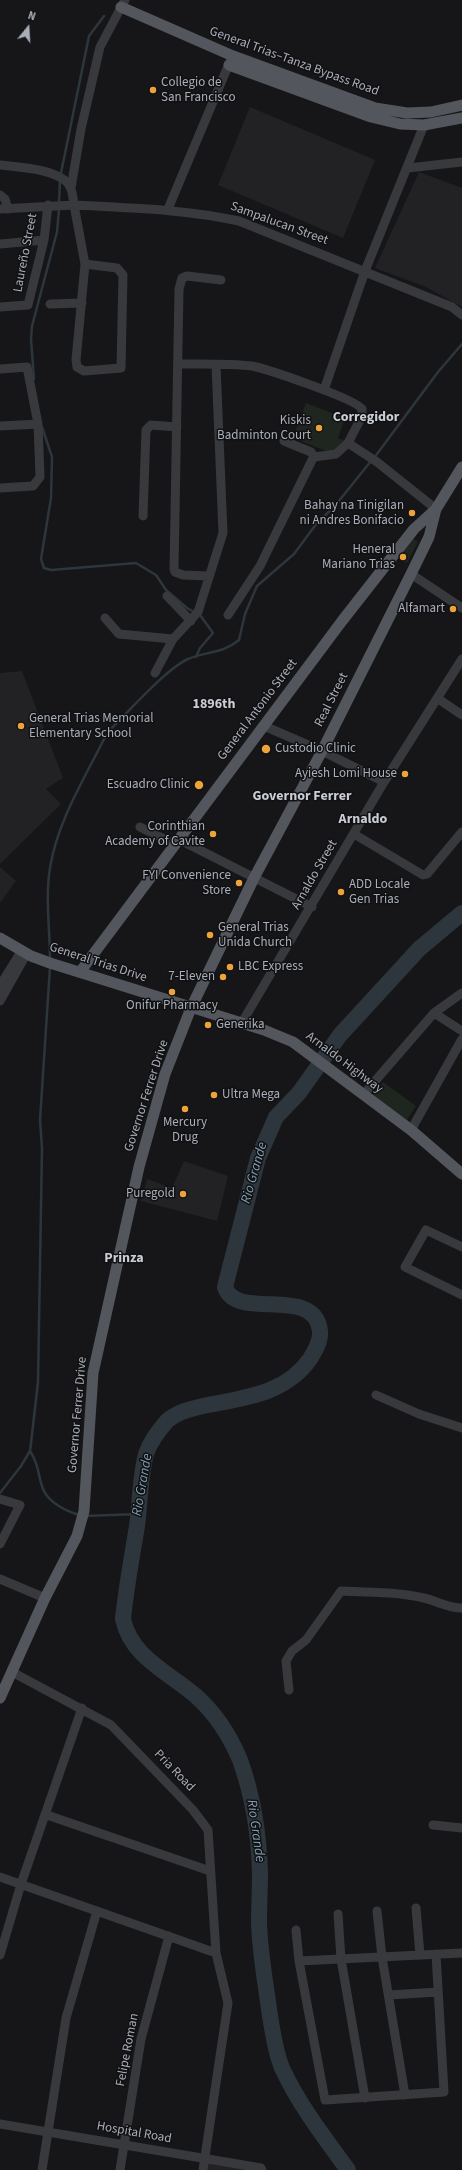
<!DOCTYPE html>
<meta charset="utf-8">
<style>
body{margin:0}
#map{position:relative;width:462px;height:2170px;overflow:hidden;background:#161618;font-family:"Source Sans 3",sans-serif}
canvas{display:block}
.north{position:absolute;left:8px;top:8px;width:40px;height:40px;-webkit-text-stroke:3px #111113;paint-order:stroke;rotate:18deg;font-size:11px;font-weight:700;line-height:16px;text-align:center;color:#a9aeb8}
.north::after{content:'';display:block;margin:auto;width:14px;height:18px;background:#a9aeb8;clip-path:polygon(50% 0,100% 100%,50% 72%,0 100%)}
</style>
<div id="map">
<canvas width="462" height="2170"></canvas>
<div class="north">N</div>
</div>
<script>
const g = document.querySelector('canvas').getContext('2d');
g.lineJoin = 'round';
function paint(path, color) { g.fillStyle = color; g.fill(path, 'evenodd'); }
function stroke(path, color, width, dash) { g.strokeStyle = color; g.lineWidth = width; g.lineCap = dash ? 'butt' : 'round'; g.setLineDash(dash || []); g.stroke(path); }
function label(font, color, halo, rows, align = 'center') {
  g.font = font + ' "Source Sans 3",sans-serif'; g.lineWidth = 3; g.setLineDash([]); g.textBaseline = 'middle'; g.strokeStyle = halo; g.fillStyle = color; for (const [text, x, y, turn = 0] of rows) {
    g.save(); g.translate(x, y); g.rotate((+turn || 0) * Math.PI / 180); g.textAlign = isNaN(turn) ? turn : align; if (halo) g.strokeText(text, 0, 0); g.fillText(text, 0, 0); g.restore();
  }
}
paint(new Path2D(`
 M250 107 375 160 343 238 218 185Z
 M419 172 462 188V307L426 287 375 268Z
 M22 671 63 778 46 789 61 804 0 864V673Z
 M0 867 16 881 0 903Z
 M184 1161 228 1176 217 1221 141 1201 147 1179 172 1188Z
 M208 2163 251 2170H207Z`), '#222225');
paint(new Path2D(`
 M306 403 345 418 338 438 345 441 334 454 293 438Z
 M411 537 418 542 407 563 396 557Z
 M383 1082 416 1106 407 1120 373 1095Z`), '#1e261f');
stroke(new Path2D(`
 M61 173 89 36 104 16
 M59 202 60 181
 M34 379 31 339 32 326 57 232 59 209
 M42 427 52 457 51 498 41 559 44 568 51 570 136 563 156 575 166 590 187 608 194 612
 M374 458 438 372 462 344
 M196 657 200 648 213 633 200 615
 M50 960C50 929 45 898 50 868 57 823 83 781 103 741L109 731C128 712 166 669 188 659 207 651 222 654 239 640L245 614 257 586 294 554 317 523 334 507 371 461
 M30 1451C40 1466 37 1474 43 1489 48 1502 67 1512 80 1515
 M0 1493 21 1466 30 1451 31 1443 38 1382 42 1148 40 1120 50 967
 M85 1516 138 1514`), '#2d363c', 2.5);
stroke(new Path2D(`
 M348 2170C324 2137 299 2105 282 2068 275 2051 273 2033 270 2016 266 1986 260 1954 259 1923 259 1906 260 1890 260 1873 259 1835 253 1796 240 1760 230 1736 215 1713 196 1696 168 1672 131 1657 123 1619 126 1588 132 1557 137 1526 140 1503 140 1477 146 1454 150 1442 159 1430 167 1421 177 1412 190 1409 203 1406 242 1398 285 1395 310 1359 315 1351 321 1341 320 1331 315 1284 236 1322 225 1287L258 1158 276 1117 299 1093 340 1035 419 949 462 913`), '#2d363c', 16);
stroke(new Path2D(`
 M0 165C18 167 62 169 70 187 73 192 73 200 74 205 130 208 184 209 239 221L452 307 462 315
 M408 168 462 162
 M71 188 81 129 100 47 125 0
 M0 195 5 199 8 209
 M0 209 74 205 85 264 76 360 77 367 84 371 121 368 123 275 117 268 85 264
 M168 209 231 59
 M0 244 44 240
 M50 304 82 303
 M0 307 28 305 44 240 48 205
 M179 364C203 364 228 363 252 366 267 369 356 399 362 409V416L348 443 377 462 436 509
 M0 369 27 367 38 424 40 477 33 486 0 488
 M324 390 365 271 424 125
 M0 426 38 424
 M284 441 311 452 314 457
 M143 516 146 430 151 425 177 427
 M411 574 462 608
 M209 576 183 575 175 572 174 569 179 289 182 278 187 276 221 280
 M167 596 191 621
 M228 615 260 566 312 460 314 457 336 454 348 443
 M105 618 119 634 173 639 198 612 223 533 216 365
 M155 673 173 639
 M437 698 462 715
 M264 726 322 751 384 782
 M140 827 174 844
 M354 834 423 875 427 874 462 832
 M178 839 312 907
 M0 995 4 979 22 950
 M0 1001 27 953
 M434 1013 462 1031
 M241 1024 384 782 462 659
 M363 1095 434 1013 462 993
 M411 1130 462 1039
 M462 1247 426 1230 405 1267 462 1295
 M376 1395 419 1414 462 1428
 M0 1499 20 1505 0 1544
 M0 1579 45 1598
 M12 1672 111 1725 193 1810 208 1830 216 1953 228 2003 203 2170
 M289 1690 286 1661 292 1651 306 1640 341 1591C368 1592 397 1592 424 1598 437 1601 448 1608 462 1608
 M47 1815 210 1871
 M433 1825 462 1828
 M0 1877 216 1953
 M416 1908 420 1955
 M377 1911 382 1957 405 2095
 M338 1914 341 1959 365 2098
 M296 1930 299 1961 325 2100 444 2092 436 1954
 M0 1955 21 1884 82 1708
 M299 1961 462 1953
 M389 1995 438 1992
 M0 2124 261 2168 262 2170
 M42 2170 66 2018 97 1911
 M120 2170 141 2039 169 1936`), '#37393d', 9);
stroke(new Path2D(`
 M121 7 233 56 375 108 407 113 431 112 462 105
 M229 65 371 117 400 124 424 125 462 118
 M0 938 31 956 50 963 264 1030 293 1042 411 1130 462 1174
 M80 972 342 621 414 529 436 509 462 467
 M0 1698 45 1598 77 1536 84 1511 93 1373 139 1167 165 1074 191 1008 254 878 322 751 411 574 429 537 436 509`), '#53565c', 11);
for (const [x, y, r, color] of [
 [153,90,4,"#eca43a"],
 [319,428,4,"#eca43a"],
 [412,513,4,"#eca43a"],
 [403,557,4,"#eca43a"],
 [453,609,4,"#eca43a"],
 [21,726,4,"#eca43a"],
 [266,749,5,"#eca43a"],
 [405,774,4,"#eca43a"],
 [199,785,5,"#eca43a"],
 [213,834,4,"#eca43a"],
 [239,883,4,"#eca43a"],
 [341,892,4,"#eca43a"],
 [210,935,4,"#eca43a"],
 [230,967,4,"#eca43a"],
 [223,977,4,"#eca43a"],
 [172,992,4,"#eca43a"],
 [208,1025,4,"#eca43a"],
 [214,1095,4,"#eca43a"],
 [185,1109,4,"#eca43a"],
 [183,1194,4,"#eca43a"]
]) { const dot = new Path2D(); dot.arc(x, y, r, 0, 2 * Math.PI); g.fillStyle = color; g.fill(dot); stroke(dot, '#111113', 1.5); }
label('13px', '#a9aeb8', '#111113', [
 ["General Trias–Tanza Bypass Road",294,62,20],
 ["Sampalucan Street",279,224,20],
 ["Laureño Street",26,253,-79],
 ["Real Street",332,700,-63],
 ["General Antonio Street",258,710,-53],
 ["Arnaldo Street",315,875,-60],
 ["General Trias Drive",98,963,18],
 ["Arnaldo Highway",344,1063,37],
 ["Governor Ferrer Drive",147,1096,-72],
 ["Governor Ferrer Drive",78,1415,-85],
 ["Pria Road",174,1771,46],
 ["Felipe Roman",128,2050,-79],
 ["Hospital Road",134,2133,10]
]);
label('13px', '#a9aeb8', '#111113', [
 ["Collegio de",161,83,"left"],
 ["San Francisco",161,98,"left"],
 ["Kiskis",311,421],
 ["Badminton Court",311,436],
 ["Bahay na Tinigilan",404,506],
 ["ni Andres Bonifacio",404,521],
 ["Heneral",395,550],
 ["Mariano Trias",395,565],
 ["Alfamart",445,609],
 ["General Trias Memorial",29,719,"left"],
 ["Elementary School",29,734,"left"],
 ["Custodio Clinic",275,749,"left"],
 ["Ayiesh Lomi House",397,774],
 ["Escuadro Clinic",190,785],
 ["Corinthian",205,827],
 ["Academy of Cavite",205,842],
 ["FYI Convenience",231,876],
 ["Store",231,891],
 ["ADD Locale",349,885,"left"],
 ["Gen Trias",349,900,"left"],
 ["General Trias",218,928,"left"],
 ["Unida Church",218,943,"left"],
 ["LBC Express",238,967,"left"],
 ["7-Eleven",215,977],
 ["Onifur Pharmacy",172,1006,"center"],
 ["Generika",216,1025,"left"],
 ["Ultra Mega",222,1095,"left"],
 ["Mercury",185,1123,"center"],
 ["Drug",185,1138,"center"],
 ["Puregold",175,1194]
], 'right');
label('bold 14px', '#cacdd4', '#111113', [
 ["Corregidor",366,418],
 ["1896th",214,705],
 ["Governor Ferrer",302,797],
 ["Arnaldo",363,820],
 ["Prinza",124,1259]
]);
label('italic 14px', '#819eb2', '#111113', [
 ["Rio Grande",255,1173,-74],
 ["Rio Grande",143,1485,-80],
 ["Rio Grande",255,1831,82]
]);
</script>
